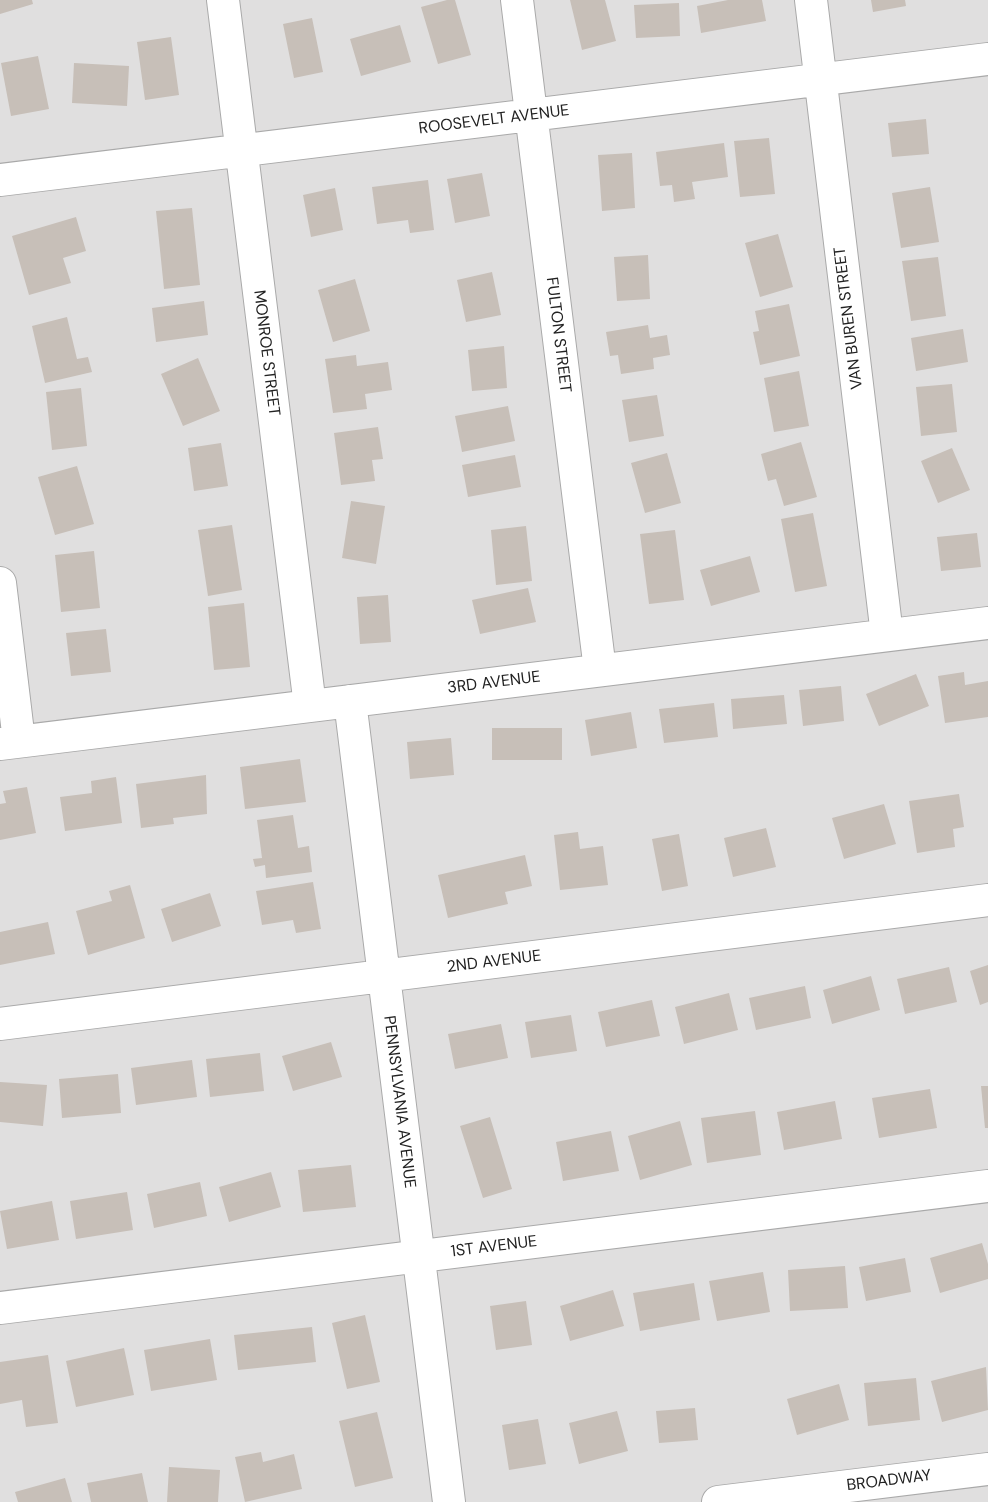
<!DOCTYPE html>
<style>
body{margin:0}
canvas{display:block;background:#f2efe9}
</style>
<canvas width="988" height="1502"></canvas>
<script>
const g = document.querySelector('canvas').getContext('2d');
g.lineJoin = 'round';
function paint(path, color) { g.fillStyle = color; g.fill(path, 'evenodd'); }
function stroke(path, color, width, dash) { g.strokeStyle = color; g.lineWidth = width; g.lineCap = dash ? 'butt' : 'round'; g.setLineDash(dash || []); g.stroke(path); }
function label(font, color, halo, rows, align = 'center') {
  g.font = font + ' "DM Sans",sans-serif'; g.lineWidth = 6; g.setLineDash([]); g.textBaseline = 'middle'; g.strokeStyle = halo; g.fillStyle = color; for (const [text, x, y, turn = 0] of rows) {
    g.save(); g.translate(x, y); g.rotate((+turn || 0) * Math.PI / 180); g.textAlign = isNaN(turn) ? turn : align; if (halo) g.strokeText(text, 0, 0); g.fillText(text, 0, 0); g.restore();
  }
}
paint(new Path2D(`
 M0 0H988V1502H0Z`), '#e0dfdf');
paint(new Path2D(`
 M0 0H32L33 4 0 14Z
 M447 0H455L471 55 438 64 421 7Z
 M570 0H605L616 41 582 50Z
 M728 0H762L766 21 701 33 697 6Z
 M871 0H905L906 6 873 12Z
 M679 3 680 36 636 38 634 5Z
 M312 18 323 72 294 78 283 24Z
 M400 25 411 62 361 76 350 39Z
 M171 37 179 95 145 100 137 42Z
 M38 56 49 109 11 116 1 63Z
 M74 63 129 66 127 106 72 103Z
 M926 119 929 154 892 157 888 123Z
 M769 138 775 194 740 197 734 141Z
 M724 143 728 177 692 182 695 199 674 202 672 185 660 186 656 152Z
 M632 153 635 208 602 211 598 155Z
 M482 173 490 216 455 223 447 179Z
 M428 180 434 230 410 233 408 220 377 224 372 187Z
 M930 187 939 242 901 248 892 193Z
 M335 188 343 230 311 237 303 195Z
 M192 208 200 285 164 289 156 211Z
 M76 217 86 251 63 258 71 283 29 295 12 236Z
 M778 234 793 287 760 297 745 243Z
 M648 255 650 299 617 301 614 257Z
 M938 257 946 316 911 321 902 261Z
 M492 272 501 315 466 322 457 280Z
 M355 279 370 331 333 342 318 290Z
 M204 301 208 335 156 342 152 308Z
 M789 304 800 356 760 365 753 332 759 331 755 311Z
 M67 317 77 359 88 357 92 372 45 383 32 326Z
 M648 325 650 338 667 335 670 355 653 358 654 369 621 374 618 355 610 356 606 332Z
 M963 329 968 362 916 371 911 338Z
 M504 346 507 388 472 391 468 350Z
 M356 355 357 366 388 362 392 390 365 394 367 409 333 413 325 359Z
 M198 358 220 411 183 426 161 374Z
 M799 371 809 426 774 432 764 378Z
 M952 384 957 432 921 436 916 387Z
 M81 388 87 446 52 450 46 392Z
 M657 395 664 436 629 442 622 400Z
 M508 406 515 441 462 452 455 416Z
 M378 427 383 459 372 460 375 481 341 485 334 433Z
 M801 442 817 497 784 506 776 479 768 481 761 454Z
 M221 443 228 486 194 491 188 448Z
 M952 448 970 490 938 503 921 461Z
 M667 453 681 503 645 513 631 463Z
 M515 455 521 487 468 497 462 465Z
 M77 466 94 524 55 535 38 477Z
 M351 501 385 506 376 564 342 558Z
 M813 513 827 586 795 592 781 519Z
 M232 525 242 590 208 596 198 530Z
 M526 526 532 581 496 585 491 530Z
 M675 530 684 600 649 604 640 534Z
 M977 533 981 567 941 571 937 537Z
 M94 551 100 608 61 612 55 555Z
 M750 556 760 592 711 606 700 570Z
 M528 588 536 622 480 634 472 600Z
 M388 595 391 642 360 644 357 597Z
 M244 603 250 667 214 670 208 607Z
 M106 629 111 672 71 676 66 633Z
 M964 672 965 685 988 681V717L945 723 938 676Z
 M916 674 929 706 879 726 866 694Z
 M841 686 844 721 803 726 799 690Z
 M784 695 787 724 733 729 731 699Z
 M714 703 718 737 664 743 659 709Z
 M631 712 637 748 591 756 585 720Z
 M492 728H562V760H492Z
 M451 738 454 775 410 779 407 742Z
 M300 759 306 802 245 809 240 767Z
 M206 775 207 814 173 818 174 824 141 828 136 784Z
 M116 777 122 823 65 831 60 797 92 793 91 781Z
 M27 787 36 833 0 840V804L6 803 3 791Z
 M959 794 964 827 953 829 955 847 917 853 909 801Z
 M884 804 896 844 844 859 832 818Z
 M293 815 298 848 309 846 312 872 266 878 265 865 255 867 253 859 262 858 257 820Z
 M766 828 776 867 733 877 724 838Z
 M578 832 580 849 603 846 608 885 560 890 554 835Z
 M679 834 688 886 662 891 652 839Z
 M525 855 532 886 505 892 508 904 448 918 438 875Z
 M313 882 321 929 296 933 293 920 262 925 256 891Z
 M130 885 145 938 88 955 76 911 112 901 109 891Z
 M210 893 221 926 172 942 161 909Z
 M48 922 55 954 0 965V932Z
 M988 965V1002L980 1005 970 971Z
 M949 967 957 1002 905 1014 897 979Z
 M871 976 880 1010 832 1024 823 990Z
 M805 986 811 1018 756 1030 749 998Z
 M729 993 738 1030 684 1044 675 1007Z
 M652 1000 660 1036 606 1047 598 1012Z
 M571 1015 577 1051 531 1058 525 1022Z
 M501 1024 508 1058 455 1069 448 1034Z
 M331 1042 342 1077 293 1091 282 1056Z
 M260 1053 264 1091 210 1097 206 1059Z
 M192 1060 197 1097 136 1105 131 1068Z
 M118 1074 121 1113 62 1118 59 1079Z
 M0 1082 47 1085 43 1126 0 1122Z
 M981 1086H988V1128H985Z
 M930 1089 937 1128 879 1138 872 1098Z
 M835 1101 842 1139 784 1150 777 1112Z
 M755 1111 761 1155 707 1163 701 1118Z
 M490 1117 512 1189 483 1198 460 1126Z
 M680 1121 692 1165 640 1180 628 1136Z
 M611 1131 619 1171 563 1181 556 1142Z
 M351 1165 356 1207 303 1212 298 1170Z
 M271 1172 281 1207 229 1222 219 1187Z
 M200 1182 207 1216 154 1228 147 1194Z
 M127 1192 133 1230 76 1239 70 1201Z
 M52 1201 59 1240 7 1249 0 1211Z
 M982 1243 988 1264V1279L940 1293 930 1258Z
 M905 1258 911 1292 866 1301 859 1267Z
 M845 1266 848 1308 790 1311 788 1270Z
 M763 1272 770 1312 717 1321 709 1281Z
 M694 1283 700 1320 640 1331 633 1293Z
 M613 1290 624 1326 570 1341 560 1306Z
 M526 1301 532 1345 496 1350 490 1306Z
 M365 1315 380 1382 347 1389 332 1323Z
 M312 1327 316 1362 238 1370 234 1335Z
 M210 1339 217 1380 151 1391 144 1350Z
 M124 1348 134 1395 76 1407 66 1361Z
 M48 1355 58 1423 26 1427 22 1400 0 1404V1362Z
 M986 1367 988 1410 942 1422 931 1381Z
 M916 1378 920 1420 868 1426 864 1383Z
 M839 1384 849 1420 797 1435 787 1399Z
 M695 1408 698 1440 659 1443 656 1411Z
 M617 1411 628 1451 579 1464 569 1423Z
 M377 1412 393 1478 355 1487 339 1421Z
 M538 1419 546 1464 509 1470 502 1425Z
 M261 1452 263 1462 294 1454 302 1489 245 1502 235 1457Z
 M169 1467 220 1470 218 1502H167Z
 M142 1473 148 1502H91L87 1483Z
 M65 1478 72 1502H18L15 1492Z`), '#c7bfb8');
const minor = new Path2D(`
 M223 0 310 706
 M517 0 600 670
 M811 0 887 635
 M0 180 988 59
 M0 583 19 741
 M350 701 449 1502
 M0 744 988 623
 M0 1024 988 900
 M0 1308 988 1186
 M718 1502 988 1469`);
stroke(minor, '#a9a9a9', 34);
stroke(minor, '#fff', 32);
label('16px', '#222', '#fff', [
 ["ROOSEVELT AVENUE",494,120,-7],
 ["VAN BUREN STREET",849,318,-97],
 ["FULTON STREET",558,335,83],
 ["MONROE STREET",266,353,83],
 ["3RD AVENUE",494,683,-7],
 ["2ND AVENUE",494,962,-7],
 ["PENNSYLVANIA AVENUE",399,1102,83],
 ["1ST AVENUE",494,1247,-7],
 ["BROADWAY",889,1481,-7]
]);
</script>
